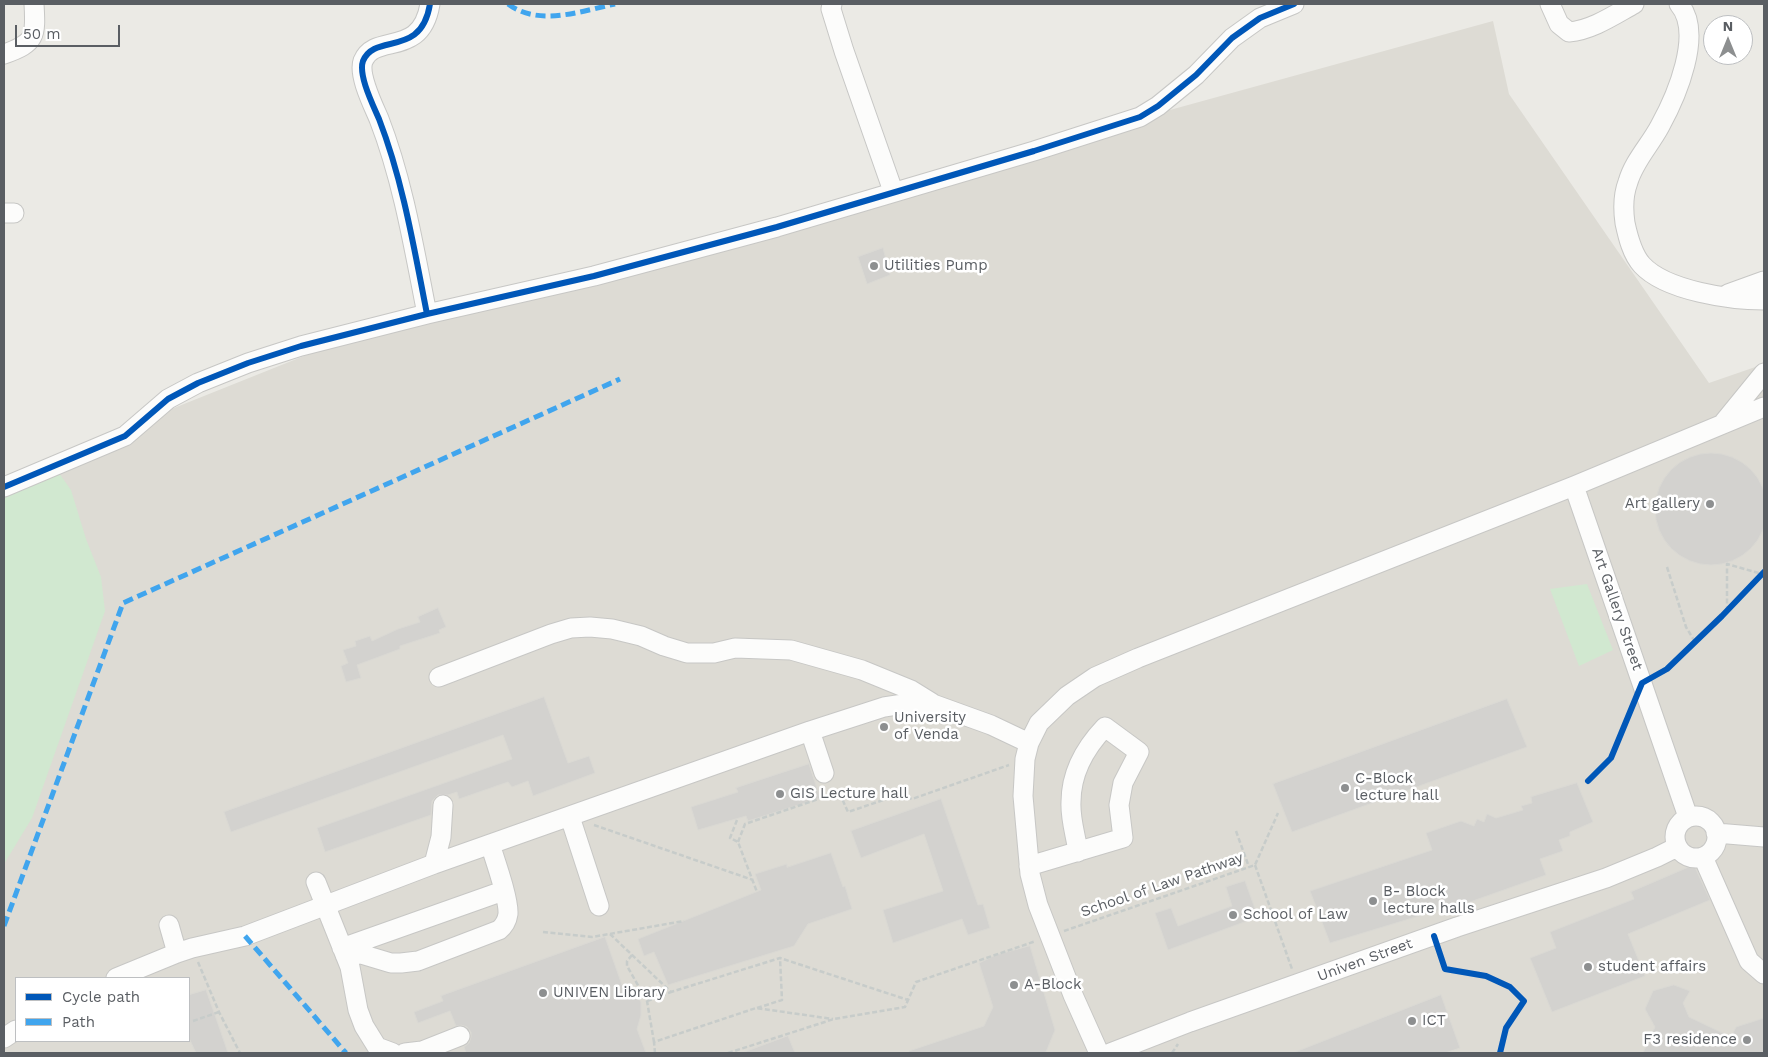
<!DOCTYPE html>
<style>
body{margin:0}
#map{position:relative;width:1768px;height:1057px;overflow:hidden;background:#ebeae5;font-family:"Work Sans",sans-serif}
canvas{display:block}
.frame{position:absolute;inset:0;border:5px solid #5a5e63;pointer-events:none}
.legend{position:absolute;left:15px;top:977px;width:175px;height:65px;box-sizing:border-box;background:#fff;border:1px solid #bdbfc1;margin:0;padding:6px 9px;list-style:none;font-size:15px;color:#5a5e63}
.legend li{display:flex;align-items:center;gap:10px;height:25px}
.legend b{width:25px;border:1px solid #bdbfc1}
.north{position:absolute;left:1703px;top:15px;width:50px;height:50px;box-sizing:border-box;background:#fff;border:1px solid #bdbfc1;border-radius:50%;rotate:0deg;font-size:14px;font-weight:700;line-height:20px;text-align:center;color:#5a5e63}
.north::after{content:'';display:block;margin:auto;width:18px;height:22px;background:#8d8f90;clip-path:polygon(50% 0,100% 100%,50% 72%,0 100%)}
.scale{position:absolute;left:15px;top:25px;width:105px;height:22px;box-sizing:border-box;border:2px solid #5a5e63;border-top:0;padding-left:6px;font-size:15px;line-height:18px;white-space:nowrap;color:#5a5e63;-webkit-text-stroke:4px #fff;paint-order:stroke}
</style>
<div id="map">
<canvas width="1768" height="1057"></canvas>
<div class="frame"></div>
<ul class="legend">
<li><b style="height:6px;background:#0057b8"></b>Cycle path</li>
<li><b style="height:6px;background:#40a5ee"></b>Path</li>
</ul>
<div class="north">N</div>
<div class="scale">50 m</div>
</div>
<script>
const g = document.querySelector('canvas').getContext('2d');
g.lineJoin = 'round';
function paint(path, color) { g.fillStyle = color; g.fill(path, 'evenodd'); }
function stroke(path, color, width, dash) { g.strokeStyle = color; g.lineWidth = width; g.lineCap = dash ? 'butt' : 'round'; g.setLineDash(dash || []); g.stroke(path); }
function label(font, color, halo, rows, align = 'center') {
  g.font = font + ' "Work Sans",sans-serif'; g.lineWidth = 5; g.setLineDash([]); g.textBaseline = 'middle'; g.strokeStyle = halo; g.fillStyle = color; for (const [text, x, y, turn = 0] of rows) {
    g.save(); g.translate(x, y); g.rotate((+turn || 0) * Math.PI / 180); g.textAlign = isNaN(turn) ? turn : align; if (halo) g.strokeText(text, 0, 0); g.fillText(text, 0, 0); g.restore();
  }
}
paint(new Path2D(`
 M1493 21 1509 94 1709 383 1764 364V1053H4V476L364 332ZM16 978H189V1041H16Z`), '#dddbd4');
paint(new Path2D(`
 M54 466 71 490 86 539 101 577 105 611 32 818 4 864V486Z
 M1587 584 1613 650 1579 666 1550 589Z`), '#d1e8d0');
const building = new Path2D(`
 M883 248 890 275 867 284 858 257Z
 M1655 509a56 56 0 1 1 112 0a56 56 0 1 1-112 0Z
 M438 608 446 627 439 630 440 633 400 646V649L357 665 361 678 346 682 341 666 348 663 343 650 356 646 355 641 370 636 372 641 398 629 420 622 418 617Z
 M544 697 568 763 589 756 595 773 533 796 528 781 512 787 508 782 459 799 457 792 448 795H438L432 801 431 815 325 852 317 828 512 759 503 735 231 832 224 812Z
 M1507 699 1527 747 1292 832 1273 784Z
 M809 764 820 798 748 821 746 816 698 830 691 807 738 792 736 788Z
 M1577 783 1593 822 1570 832V836L1559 840 1563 851 1540 859 1546 875 1453 908 1452 906 1330 943 1310 891 1432 850 1426 833 1461 821 1474 826 1477 819 1484 822 1487 814 1496 818 1523 810 1521 806 1532 803 1531 797Z
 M941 799 978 905 983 904 990 928 968 935 962 919 893 943 883 910 943 891 924 834 861 858 851 831Z
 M831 853 843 887 845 886 852 909 808 924 794 946 668 985 654 952 644 956 638 939 761 890 755 874 787 864V867Z
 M1694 865 1710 900 1628 934 1645 976 1552 1012 1530 958 1556 948 1550 932 1634 899 1631 892Z
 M1245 881 1258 917 1168 950 1155 913 1171 908 1178 926 1232 906 1226 887Z
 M605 937 622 985 632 989 641 1002V1015L637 1029 646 1053H466L464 1047 469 1043 471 1037V1032L467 1027 461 1025 456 1026 450 1011 418 1023 414 1012 443 1001 441 996Z
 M1030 946 1055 1030 1046 1052 1041 1053H909V1051L984 1026 993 1007 979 963 996 955Z
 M1674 985 1690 991 1683 1003 1689 1017 1731 1037 1736 1027 1764 1018V1053H1643L1655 1027 1645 1009 1653 991Z
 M206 990 216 1018 228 1053H196L189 1038V995Z
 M1441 995 1460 1048 1445 1053H1293Z
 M788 1036 795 1053H746L745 1052Z`);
paint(building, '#d3d2cf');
stroke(building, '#dad9d4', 1);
const minor = new Path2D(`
 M832 4 831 9 844 51 893 191
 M1550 4 1559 24 1569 32C1592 30 1614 15 1634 4
 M1679 4C1704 33 1676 97 1660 126 1650 145 1634 161 1628 182 1623 195 1623 209 1625 223 1628 237 1632 254 1642 265 1666 291 1731 300 1764 300
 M4 54C36 43 36 36 34 4
 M4 213H14
 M1728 294 1764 281
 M427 314C414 248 403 181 379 119 373 105 358 75 363 61 375 32 421 59 430 4
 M1724 422 1764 373
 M1574 486 1688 817
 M4 487 125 436 168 399 198 383 248 363 301 346 427 314 594 276 777 227 1034 151 1140 117 1158 106 1196 75 1232 38 1260 18 1294 4
 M439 677 551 634 571 628 590 627 612 629 641 636 664 646 687 653H714L735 648 791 650 862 670 911 690 932 703
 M810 731 824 773
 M1029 743 1025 759 1023 796 1030 874 1038 905 1073 995 1099 1053
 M1675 837a21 21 0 1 1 42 0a21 21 0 1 1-42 0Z
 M570 817 599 906
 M1716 833 1764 837
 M1703 857 1749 961 1764 974
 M434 864 441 837 443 805
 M1029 866 1123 838 1119 805 1123 783 1139 752 1105 727C1085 748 1071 773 1071 802 1070 819 1076 836 1078 852
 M316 882 350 967 358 1010 364 1026 377 1047 393 1053
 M169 925 177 953
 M342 948 503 891
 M345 955 361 954 391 963H401L418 961 499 930C504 926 507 921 508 914 509 899 495 860 490 844
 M116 978 177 953 192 948 245 936 434 864 810 731 884 707 910 703 933 704 991 725 1029 743 1039 723 1067 696 1095 677 1138 658 1574 486 1764 407
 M4 1038 16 1030
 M405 1053 422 1051 460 1036
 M1110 1053 1190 1022 1457 927 1606 878 1657 857 1677 847`);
stroke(minor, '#c7c7c5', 21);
stroke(new Path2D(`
 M1667 567 1686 627 1695 642
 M1727 611V564L1762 574
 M737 820 730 838 738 842 757 892
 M594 825 753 880
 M1236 831 1249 867
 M738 842 745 824 839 792 848 812 898 795 912 799 1009 765
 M1255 865 1292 969
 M1064 931 1255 865 1278 813
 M543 932 592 937 684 921
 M610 934 671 992 780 958 908 1000
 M632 955 627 961V966L647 1001 654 1042
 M198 962 219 1012 240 1053
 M647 1001 671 992
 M757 1008 782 1000 780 958
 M193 1021 219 1012
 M655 1053 654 1042 756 1008 833 1019
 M728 1053 834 1019 905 1007 916 982 1036 941
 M1172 1053 1178 1044`), '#c7ccca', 2.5, [5, 2.5]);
stroke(minor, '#fcfcfb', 19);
stroke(new Path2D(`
 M508 4C539 27 581 11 615 4
 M4 926 123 603 620 379
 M245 936 346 1053`), '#40a5ee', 5, [10, 5]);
stroke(new Path2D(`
 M427 314C414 248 403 181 379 119 373 105 358 75 363 61 375 32 421 59 430 4
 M4 487 125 436 168 399 198 383 248 363 301 346 427 314 594 276 777 227 1034 151 1140 117 1158 106 1196 75 1232 38 1260 18 1294 4
 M1588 781 1611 758 1642 683 1667 669 1722 616 1764 572
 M1434 936 1445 969 1486 976 1510 987 1524 1001 1506 1028 1500 1053`), '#0057b8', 6);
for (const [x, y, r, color] of [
 [874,266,5,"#8d8f90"],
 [1710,504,5,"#8d8f90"],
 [884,727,5,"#8d8f90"],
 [1345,788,5,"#8d8f90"],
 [780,794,5,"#8d8f90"],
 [1373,901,5,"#8d8f90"],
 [1233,915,5,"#8d8f90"],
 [1588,967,5,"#8d8f90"],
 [1014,985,5,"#8d8f90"],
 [543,993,5,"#8d8f90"],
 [1412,1021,5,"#8d8f90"],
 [1747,1040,5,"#8d8f90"]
]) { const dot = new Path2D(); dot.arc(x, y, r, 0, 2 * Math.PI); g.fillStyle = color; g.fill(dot); stroke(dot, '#fff', 2); }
label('15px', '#5a5e63', '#fff', [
 ["Utilities Pump",884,266],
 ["Art gallery",1700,504,"right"],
 ["University",894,718],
 ["of Venda",894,735],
 ["C-Block",1355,779],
 ["lecture hall",1355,796],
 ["GIS Lecture hall",790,794],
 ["B- Block",1383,892],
 ["lecture halls",1383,909],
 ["School of Law",1243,915],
 ["student affairs",1598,967],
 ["A-Block",1024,985],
 ["UNIVEN Library",553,993],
 ["ICT",1422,1021],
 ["F3 residence",1737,1040,"right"]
], 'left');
label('15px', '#5a5e63', '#fff', [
 ["Art Gallery Street",1617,609,71],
 ["School of Law Pathway",1162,885,-19],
 ["Univen Street",1365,960,-20]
]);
</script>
